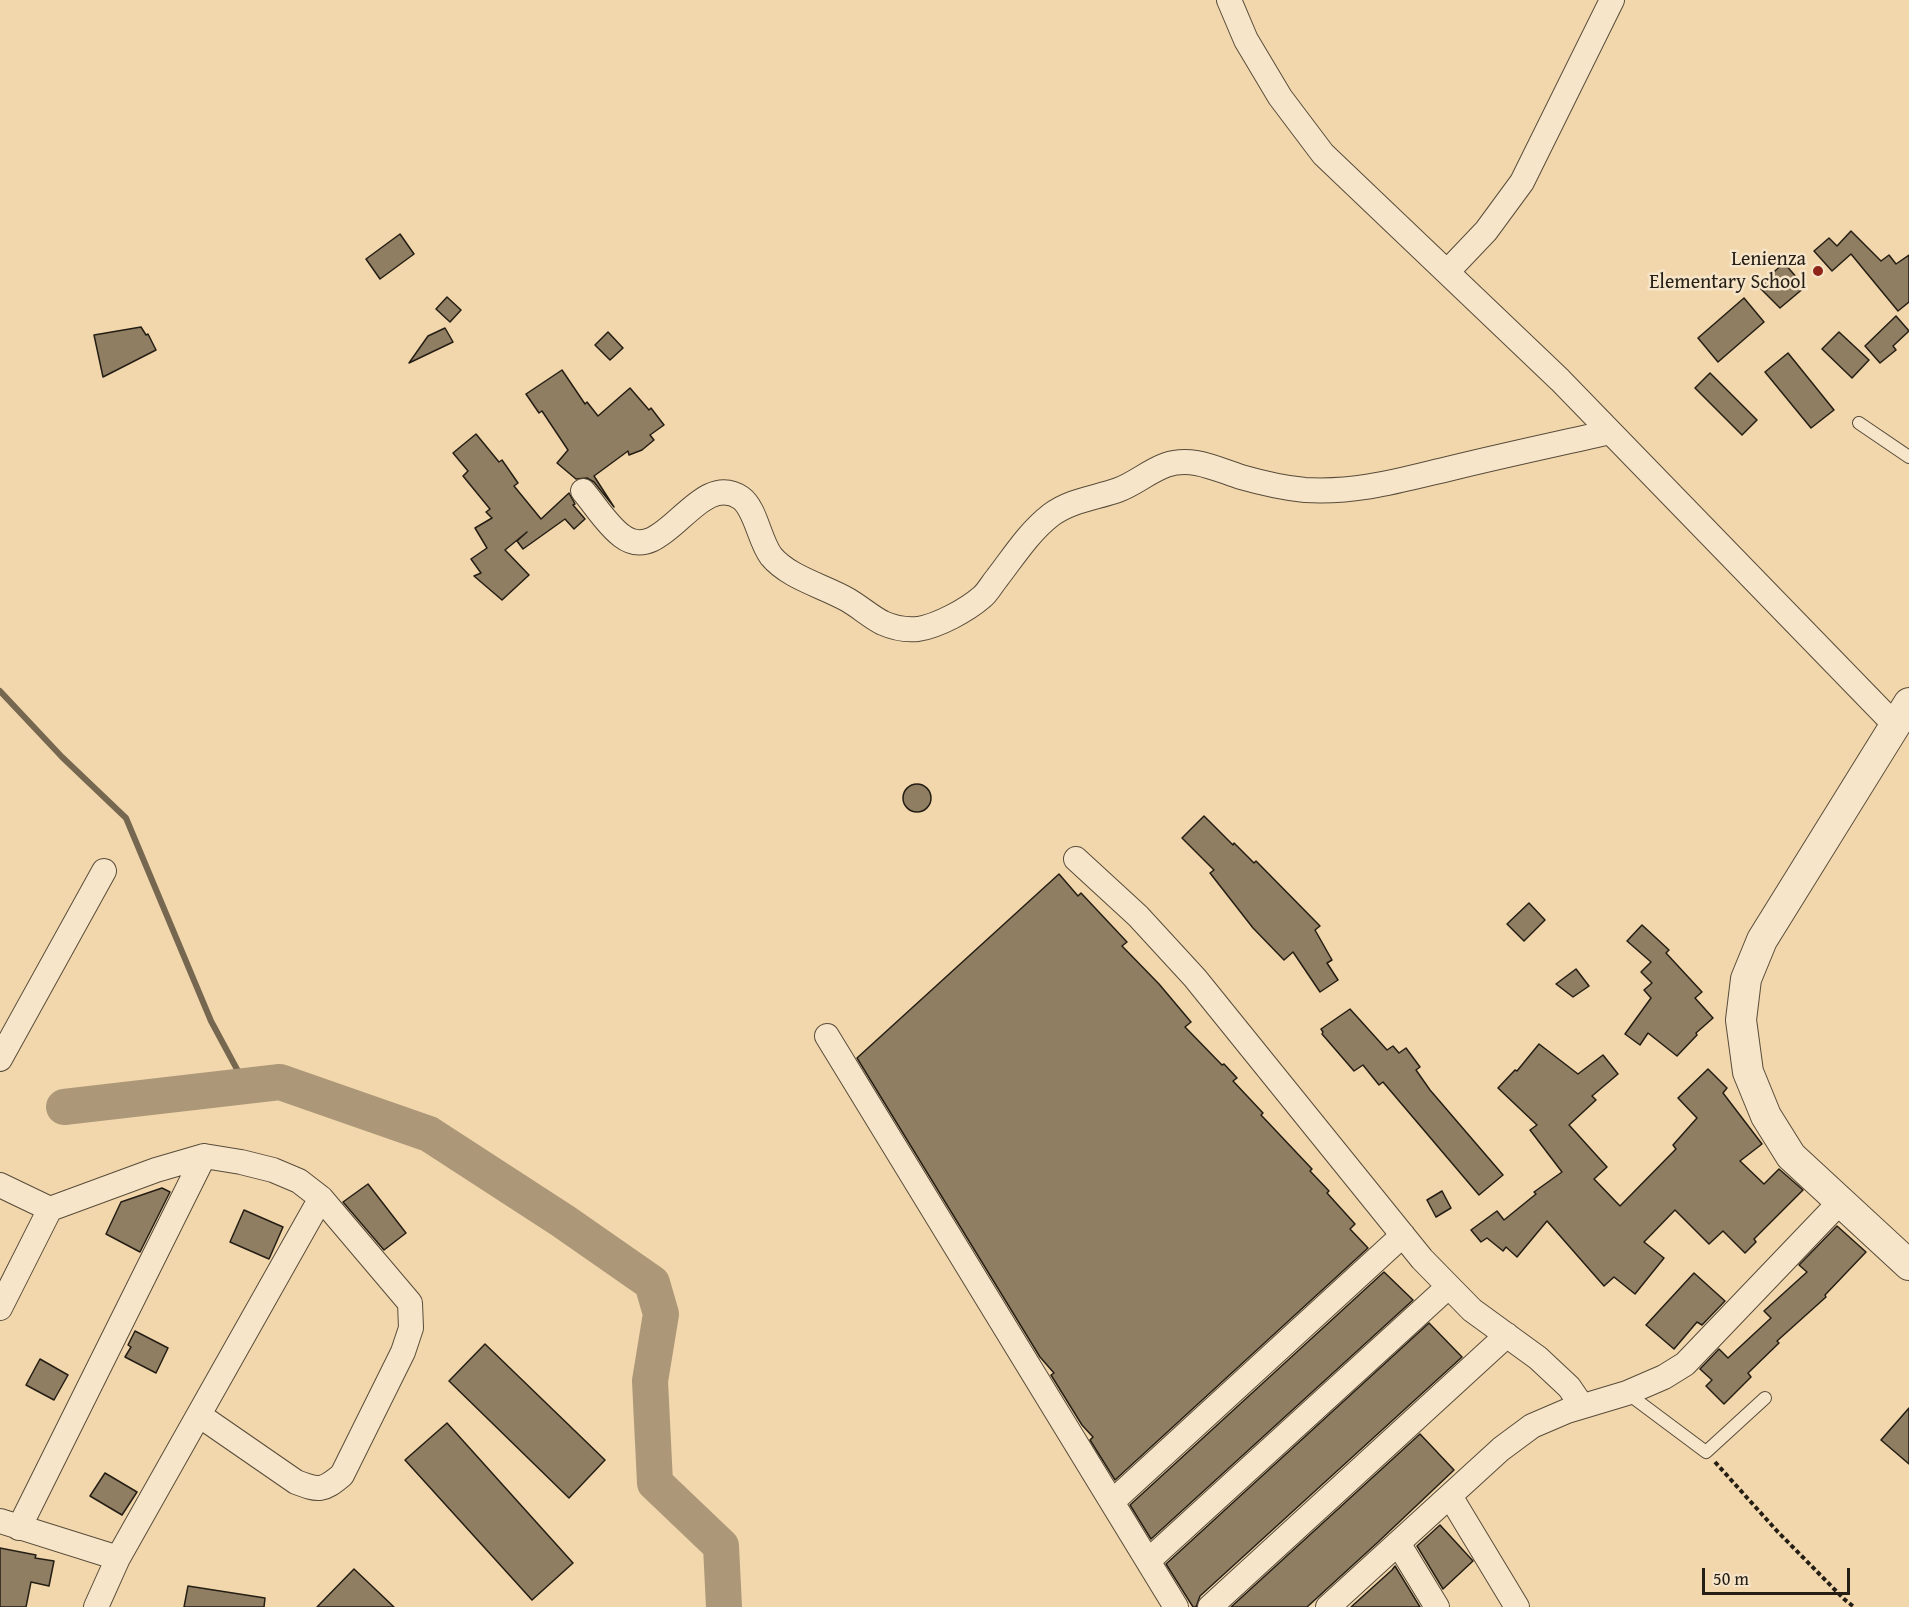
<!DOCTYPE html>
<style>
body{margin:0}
#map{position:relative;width:1909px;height:1607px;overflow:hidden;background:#f2d7ac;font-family:"Gentium Book Plus",serif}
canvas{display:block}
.scale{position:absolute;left:1702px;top:1568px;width:148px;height:27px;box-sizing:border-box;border:3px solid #251e14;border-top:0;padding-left:8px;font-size:18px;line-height:21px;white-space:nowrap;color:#251e14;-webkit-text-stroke:4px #f7e5c9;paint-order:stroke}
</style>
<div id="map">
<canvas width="1909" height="1607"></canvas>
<div class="scale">50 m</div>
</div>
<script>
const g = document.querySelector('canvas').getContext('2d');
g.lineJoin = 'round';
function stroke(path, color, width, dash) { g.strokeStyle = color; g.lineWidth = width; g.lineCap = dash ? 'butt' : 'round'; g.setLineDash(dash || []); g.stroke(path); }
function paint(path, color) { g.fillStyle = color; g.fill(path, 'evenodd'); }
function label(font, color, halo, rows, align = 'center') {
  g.font = font + ' "Gentium Book Plus",serif'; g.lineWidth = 5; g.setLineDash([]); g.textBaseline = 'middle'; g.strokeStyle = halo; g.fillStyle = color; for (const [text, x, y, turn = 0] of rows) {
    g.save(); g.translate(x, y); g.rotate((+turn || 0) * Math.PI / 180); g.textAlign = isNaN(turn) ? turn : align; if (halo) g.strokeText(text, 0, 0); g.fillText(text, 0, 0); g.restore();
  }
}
stroke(new Path2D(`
 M0 691 62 757 126 818 211 1021 246 1086`), '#766750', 6);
stroke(new Path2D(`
 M64 1107 280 1082 429 1134 563 1221 652 1283 661 1314 650 1381 655 1483 721 1546 724 1607`), '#ac9878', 36);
const building = new Path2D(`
 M1851 231 1881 261 1889 255 1896 264 1909 255V302L1898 311 1851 254 1832 271 1814 251 1829 238 1837 246Z
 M400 234 414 254 380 279 366 259Z
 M1784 263 1805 287 1780 308 1758 286Z
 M447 297 461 310 450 322 436 309Z
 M1744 298 1764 322 1718 362 1698 338Z
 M1896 316 1909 331 1893 346 1896 350 1880 363 1865 346Z
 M141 327 146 335 148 334 156 350 103 377 94 335Z
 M445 328 453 342 409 363 428 336Z
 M608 332 623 348 610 360 595 345Z
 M1839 332 1869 360 1852 378 1822 349Z
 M1788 353 1834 410 1811 428 1765 372Z
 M562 370 585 404 587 402 598 416 630 388 649 410 651 408 664 425 650 435 654 440 642 450 629 455 628 451 594 476 614 507 594 482 587 478 576 479 557 463 568 450 542 411 539 413 526 394Z
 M1710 373 1757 420 1742 435 1695 388Z
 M476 434 499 462 502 460 518 483 514 486 541 519 569 493 575 504 573 505 585 519 574 529 565 519 523 549 517 541 527 532 505 550 529 575 502 600 474 576 481 573 471 559 487 548 475 528 492 518 486 512 490 509 463 476 468 471 453 453Z
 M903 798a14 14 0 1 1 28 0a14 14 0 1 1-28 0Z
 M1204 816 1233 845 1234 843 1254 863 1256 861 1320 926 1315 930 1332 960 1327 963 1338 980 1320 992 1293 952 1284 960 1253 928 1210 873 1214 870 1182 838Z
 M1059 874 1078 896 1081 893 1127 942 1122 946 1159 984 1191 1022 1185 1027 1222 1065 1224 1064 1237 1078 1233 1081 1263 1113 1261 1115 1312 1169 1310 1171 1329 1191 1327 1193 1355 1224 1350 1229 1368 1248 1115 1480 1090 1440 1093 1437 1082 1425 1051 1375 1054 1373 1040 1357 857 1058Z
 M1529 903 1545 920 1524 941 1507 924Z
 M1642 925 1669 950 1666 953 1702 992 1695 998 1713 1018 1696 1033 1697 1035 1677 1056 1648 1033 1640 1045 1625 1034 1651 998 1644 990 1652 983 1641 972 1651 962 1627 941Z
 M1576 969 1589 986 1573 997 1556 984Z
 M1350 1009 1387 1050 1393 1046 1399 1053 1406 1048 1420 1067 1416 1070 1430 1090 1503 1175 1479 1195 1383 1082 1379 1085 1363 1065 1354 1071 1322 1034 1323 1032 1321 1029Z
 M1539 1044 1578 1074 1603 1055 1618 1074 1592 1096 1596 1100 1569 1125 1607 1167 1594 1179 1620 1206 1676 1149 1673 1145 1697 1118 1678 1098 1708 1069 1727 1088 1723 1093 1762 1144 1740 1161 1764 1184 1779 1169 1803 1190 1754 1239 1756 1242 1745 1253 1723 1231 1709 1244 1675 1210 1644 1242 1664 1258 1635 1294 1614 1277 1604 1286 1547 1221 1517 1257 1506 1247 1503 1251 1487 1238 1481 1242 1471 1230 1497 1211 1504 1220 1536 1194 1534 1192 1562 1172 1530 1130 1537 1125 1498 1088 1515 1070 1517 1071Z
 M368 1184 406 1233 384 1250 343 1202Z
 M162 1188 170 1192 140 1252 106 1234 121 1202Z
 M1442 1191 1451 1208 1436 1217 1427 1200Z
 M244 1210 283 1227 269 1259 230 1242Z
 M1837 1226 1866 1252 1825 1295 1826 1297 1777 1341 1779 1343 1748 1373 1751 1377 1724 1404 1706 1386 1712 1380 1700 1369 1719 1349 1728 1358 1771 1318 1764 1311 1807 1272 1799 1265Z
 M1384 1272 1413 1300 1151 1539 1130 1505Z
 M1694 1273 1725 1301 1702 1325 1697 1322 1674 1349 1646 1325Z
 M1429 1323 1462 1357 1200 1596 1196 1607H1193L1166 1564Z
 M135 1331 168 1348 156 1373 125 1357 131 1347 128 1345Z
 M485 1344 605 1460 569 1498 449 1381Z
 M40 1359 68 1375 54 1400 26 1385Z
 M1909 1408V1464L1881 1440Z
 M447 1423 573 1563 532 1600 405 1460Z
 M1420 1434 1454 1470 1377 1543 1307 1607H1231Z
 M105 1473 137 1492 122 1515 90 1496Z
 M1440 1525 1473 1561 1443 1589 1417 1546Z
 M0 1548 36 1555 35 1558 54 1561 49 1586 31 1582 26 1607H0Z
 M1395 1566 1420 1607H1351L1392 1570Z
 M354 1569 394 1607H317Z
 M188 1586 265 1598 264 1607H184Z`);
paint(building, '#907e63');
stroke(building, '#251e14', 1.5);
const service = new Path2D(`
 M1859 423 1909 457
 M1627 1393 1706 1452 1765 1398`);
const minor = new Path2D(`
 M1229 0 1246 40 1280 97 1323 154 1560 380 1895 725
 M1447 272 1486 231 1522 182 1612 0
 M583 491C595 505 607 525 622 536 664 568 697 468 741 498 756 509 759 540 771 556 789 578 824 586 848 600 860 607 871 617 883 623 894 628 906 630 918 629 938 626 967 610 982 597 988 592 992 584 997 578 1014 556 1029 532 1051 515 1071 500 1096 498 1118 490 1135 484 1149 471 1166 465 1192 456 1216 469 1241 477 1262 483 1283 488 1305 490 1359 493 1401 480 1452 468 1505 455 1557 444 1610 432
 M1076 859 1138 916 1195 978 1422 1259 1472 1310 1538 1358 1569 1387 1582 1406
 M827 1036 1176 1607
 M0 1059 104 871
 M0 1185 50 1209 156 1170 204 1156 241 1162 273 1170 299 1181 321 1198 410 1303 411 1328 403 1352 342 1475C323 1491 319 1491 296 1482L199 1415
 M0 1308 50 1209
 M1450 1496 1517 1607
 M1112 1502 1403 1235
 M0 1521 118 1558
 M19 1528 204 1156
 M1398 1543 1437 1607
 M1148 1561 1448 1287
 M96 1607 118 1558 321 1198
 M1210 1607 1507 1335
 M1328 1607 1501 1449 1532 1426 1567 1411 1627 1393 1664 1377 1685 1364 1840 1202`);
const tertiary = new Path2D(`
 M1909 703 1762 940 1746 979 1741 1020 1748 1072 1766 1116 1791 1156 1909 1265`);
stroke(service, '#584c3a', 14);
stroke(minor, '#584c3a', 26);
stroke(tertiary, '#584c3a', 32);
stroke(new Path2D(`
 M1715 1462 1777 1531 1844 1599 1854 1607`), '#251e14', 4, [4.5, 3]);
stroke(service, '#f7e5c9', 12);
stroke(minor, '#f7e5c9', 24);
stroke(tertiary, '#f7e5c9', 30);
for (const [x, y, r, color] of [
 [1818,271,6,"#8f2418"]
]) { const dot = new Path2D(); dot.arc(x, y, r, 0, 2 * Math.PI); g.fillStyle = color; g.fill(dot); stroke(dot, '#f7e5c9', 2); }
label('20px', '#251e14', '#f7e5c9', [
 ["Lenienza",1806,260],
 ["Elementary School",1806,283]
], 'right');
</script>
